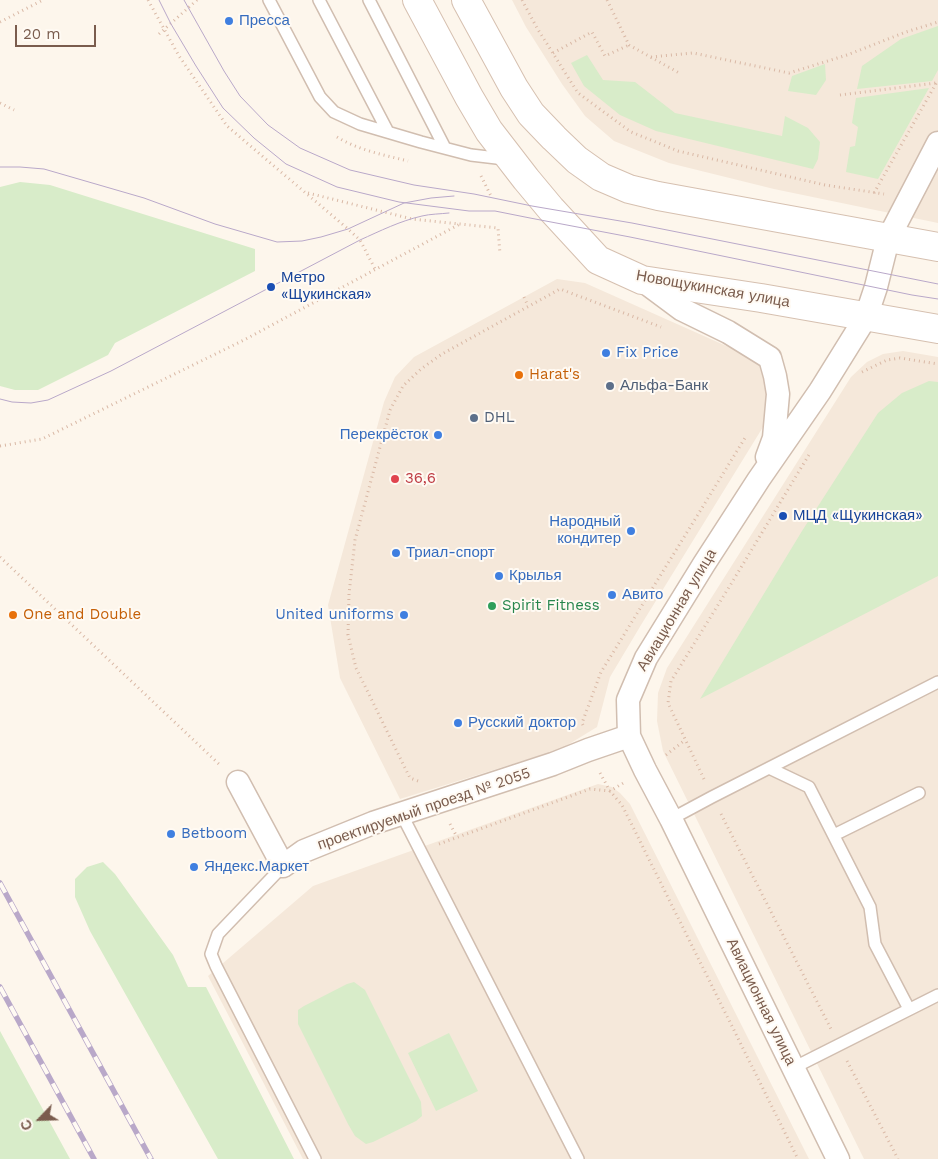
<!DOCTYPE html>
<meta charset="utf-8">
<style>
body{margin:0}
#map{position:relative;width:938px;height:1159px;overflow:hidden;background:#fdf6ec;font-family:"Work Sans",sans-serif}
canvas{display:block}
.north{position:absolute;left:15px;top:1094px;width:50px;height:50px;-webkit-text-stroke:4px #fffaf3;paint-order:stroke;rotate:246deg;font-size:14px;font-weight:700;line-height:20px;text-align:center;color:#7a5c4d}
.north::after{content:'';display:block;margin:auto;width:18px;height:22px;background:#7a5c4d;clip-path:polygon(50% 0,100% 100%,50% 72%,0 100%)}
.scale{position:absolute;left:15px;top:25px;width:81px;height:22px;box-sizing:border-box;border:2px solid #7a5c4d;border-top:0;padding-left:6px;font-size:15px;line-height:18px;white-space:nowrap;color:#7a5c4d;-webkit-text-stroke:4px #fffaf3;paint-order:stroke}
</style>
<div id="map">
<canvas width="938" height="1159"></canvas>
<div class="north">С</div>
<div class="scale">20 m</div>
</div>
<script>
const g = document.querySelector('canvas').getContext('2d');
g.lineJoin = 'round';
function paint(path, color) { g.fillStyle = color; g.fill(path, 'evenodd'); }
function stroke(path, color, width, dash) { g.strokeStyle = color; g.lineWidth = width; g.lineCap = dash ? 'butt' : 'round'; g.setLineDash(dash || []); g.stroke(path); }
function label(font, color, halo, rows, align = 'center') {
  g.font = font + ' "Work Sans",sans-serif'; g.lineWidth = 4; g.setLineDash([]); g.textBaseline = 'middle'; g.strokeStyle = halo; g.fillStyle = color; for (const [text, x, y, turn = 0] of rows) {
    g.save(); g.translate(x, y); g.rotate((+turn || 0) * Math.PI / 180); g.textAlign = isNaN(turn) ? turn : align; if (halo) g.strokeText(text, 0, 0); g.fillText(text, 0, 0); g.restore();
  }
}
paint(new Path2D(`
 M512 0H938V223L774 189 669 163 614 141 585 116 562 84 526 27Z
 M557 279 585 283 751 357 767 372 770 403 763 427 641 625 610 677 597 727 561 749 400 799 340 678 328 605 384 402 395 377 414 357Z
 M903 351 938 357V1159H864L663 751 657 721 658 693 667 668 851 377 867 362 883 354Z
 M598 784 612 787 620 793 630 804 809 1159H303L208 976 313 886Z`), '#f5e8da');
paint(new Path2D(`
 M938 26V70L932 81 857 89 862 66 901 39Z
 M587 55 603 80 635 82 675 113 782 136 785 116 808 128 820 142 818 159 813 169 656 131 620 115 584 86 571 63Z
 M825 64 826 80 816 95 788 91 792 76Z
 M929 88 878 179 846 172 850 147 855 146 858 127 852 123 856 98Z
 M20 182 50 185 255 249V271L115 343 108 355 38 390H15L0 386V187Z
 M929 381 938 382V576L700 699 802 531 878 413 902 393Z
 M103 862 115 874 173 955 188 987H206L294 1159H218L90 931 75 897V879L87 867Z
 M354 982 365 990 421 1102 422 1116 416 1121 373 1142 366 1144 355 1136 348 1124 298 1024V1010L304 1006 347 984Z
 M0 1031 70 1159H0Z
 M449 1033 478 1091 436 1111 408 1053Z`), '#d8ecc9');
const lane = new Path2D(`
 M269 0 320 97 334 112 360 124 421 142 471 155 505 159
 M319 0 388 132
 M369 0 445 148
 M769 768 809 787 870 907 875 944 909 1009
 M402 815 578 1159
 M671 819 712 797 938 682
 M834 835 919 793
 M283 866 218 934 211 954 216 966 315 1159
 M793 1068 938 995`);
const street = new Path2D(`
 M642 280 681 309 728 332 770 358 775 376 778 394 774 438 767 457
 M238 782 283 866 304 851 373 823 553 764 588 750 629 736
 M838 1159 671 819 645 770 629 736 628 700 646 658 704 564 759 479 820 391 866 317 876 287 888 239 938 143`);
const secondary = new Path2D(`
 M417 0 469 97 489 131 526 179 551 209 598 260 642 280 761 298 938 329
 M466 0 514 88 531 114 554 138 577 160 601 177 629 189 658 196 938 247`);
stroke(lane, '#d1beb0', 14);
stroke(street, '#d1beb0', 25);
stroke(secondary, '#d6c0b0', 30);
stroke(new Path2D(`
 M148 0 179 56 227 126 348 229 360 240 375 269
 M522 0 537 28 578 93 631 132 678 151 825 185 884 194
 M607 0 629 45 681 74
 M0 22 43 0
 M159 34 197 0
 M553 53 592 32 605 56 629 45
 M651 57 693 53 789 73 847 55 906 32 938 22
 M840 95 936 83
 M0 103 14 110
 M337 137C358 150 384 155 408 161
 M481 176 492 198
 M308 193 412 219 498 228 500 254
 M874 193 938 80
 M524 297 528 306
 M862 372 887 360 900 358 938 364
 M0 446 42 439 244 340 460 224
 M0 557 221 766
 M583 725 582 723 601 672 745 438
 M666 755 685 740
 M600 773 610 791 622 805 798 1159
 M704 779 668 703 671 681 731 584 810 453
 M418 781 410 778 356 668 348 635 349 594 355 540 390 410 403 386 421 369 442 354 560 289 661 327
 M721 814 831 1029
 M450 824 457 837
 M439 844 590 789 610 791 625 782
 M847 1061 898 1159`), '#d9b8a5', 3, [1, 4]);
stroke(lane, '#fff', 11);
stroke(street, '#fff', 22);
stroke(secondary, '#fff', 28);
stroke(new Path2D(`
 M159 0 171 24 196 66 223 108 254 138 286 164 337 187 399 202 469 211H495L530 218 630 237 912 295 938 299
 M184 0 224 71 240 96 268 125 300 148 350 170 414 185 474 194 532 206 632 223 938 284
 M0 167H20L44 169 144 198 215 224 277 242 302 241 321 237 348 229 404 203 431 198 454 196
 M0 399 12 402 31 403 48 400 111 371 360 240C380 231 400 221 422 216 430 214 440 214 449 213`), '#b9a8c9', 1);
const rail = new Path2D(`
 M0 883 151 1159
 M0 987 94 1159`);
stroke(rail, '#b9a8c9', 5.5);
stroke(rail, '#fffaf3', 4, [11]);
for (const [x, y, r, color] of [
 [229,21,5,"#3f7fe0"],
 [271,287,5,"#1a4fb4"],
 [606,353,5,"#3f7fe0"],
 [519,375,5,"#e8710a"],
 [610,386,5,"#5c6f8a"],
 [474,418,5,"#5c6f8a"],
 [438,435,5,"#3f7fe0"],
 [395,479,5,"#e0444e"],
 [783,516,5,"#1a4fb4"],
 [631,531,5,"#3f7fe0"],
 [396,553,5,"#3f7fe0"],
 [499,576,5,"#3f7fe0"],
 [612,595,5,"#3f7fe0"],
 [492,606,5,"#2e9e5b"],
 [13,615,5,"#e8710a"],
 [404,615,5,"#3f7fe0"],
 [458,723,5,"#3f7fe0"],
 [171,834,5,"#3f7fe0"],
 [194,867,5,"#3f7fe0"]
]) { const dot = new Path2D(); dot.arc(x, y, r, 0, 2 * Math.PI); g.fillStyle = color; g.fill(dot); stroke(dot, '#fffaf3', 2); }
label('15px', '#366cbe', '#fffaf3', [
 ["Пресса",239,21],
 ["Fix Price",616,353],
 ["Перекрёсток",428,435,"right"],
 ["Народный",621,522,"right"],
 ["кондитер",621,539,"right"],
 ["Триал-спорт",406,553],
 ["Крылья",509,576],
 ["Авито",622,595],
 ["United uniforms",394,615,"right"],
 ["Русский доктор",468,723],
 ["Betboom",181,834],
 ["Яндекс.Маркет",204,867]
], 'left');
label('15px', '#164399', '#fffaf3', [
 ["Метро",281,278],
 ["«Щукинская»",281,295],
 ["МЦД «Щукинская»",793,516]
], 'left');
label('15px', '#7a5c4d', '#fffaf3', [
 ["Новощукинская улица",713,289,10],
 ["Авиационная улица",677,610,-59],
 ["проектируемый проезд № 2055",424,809,-19],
 ["Авиационная улица",761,1002,64]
]);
label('15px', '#c56008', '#fffaf3', [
 ["Harat's",529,375],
 ["One and Double",23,615]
], 'left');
label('15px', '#4e5e75', '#fffaf3', [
 ["Альфа-Банк",620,386],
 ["DHL",484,418]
], 'left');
label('15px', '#be3a42', '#fffaf3', [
 ["36,6",405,479]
], 'left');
label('15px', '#27864d', '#fffaf3', [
 ["Spirit Fitness",502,606]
], 'left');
</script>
